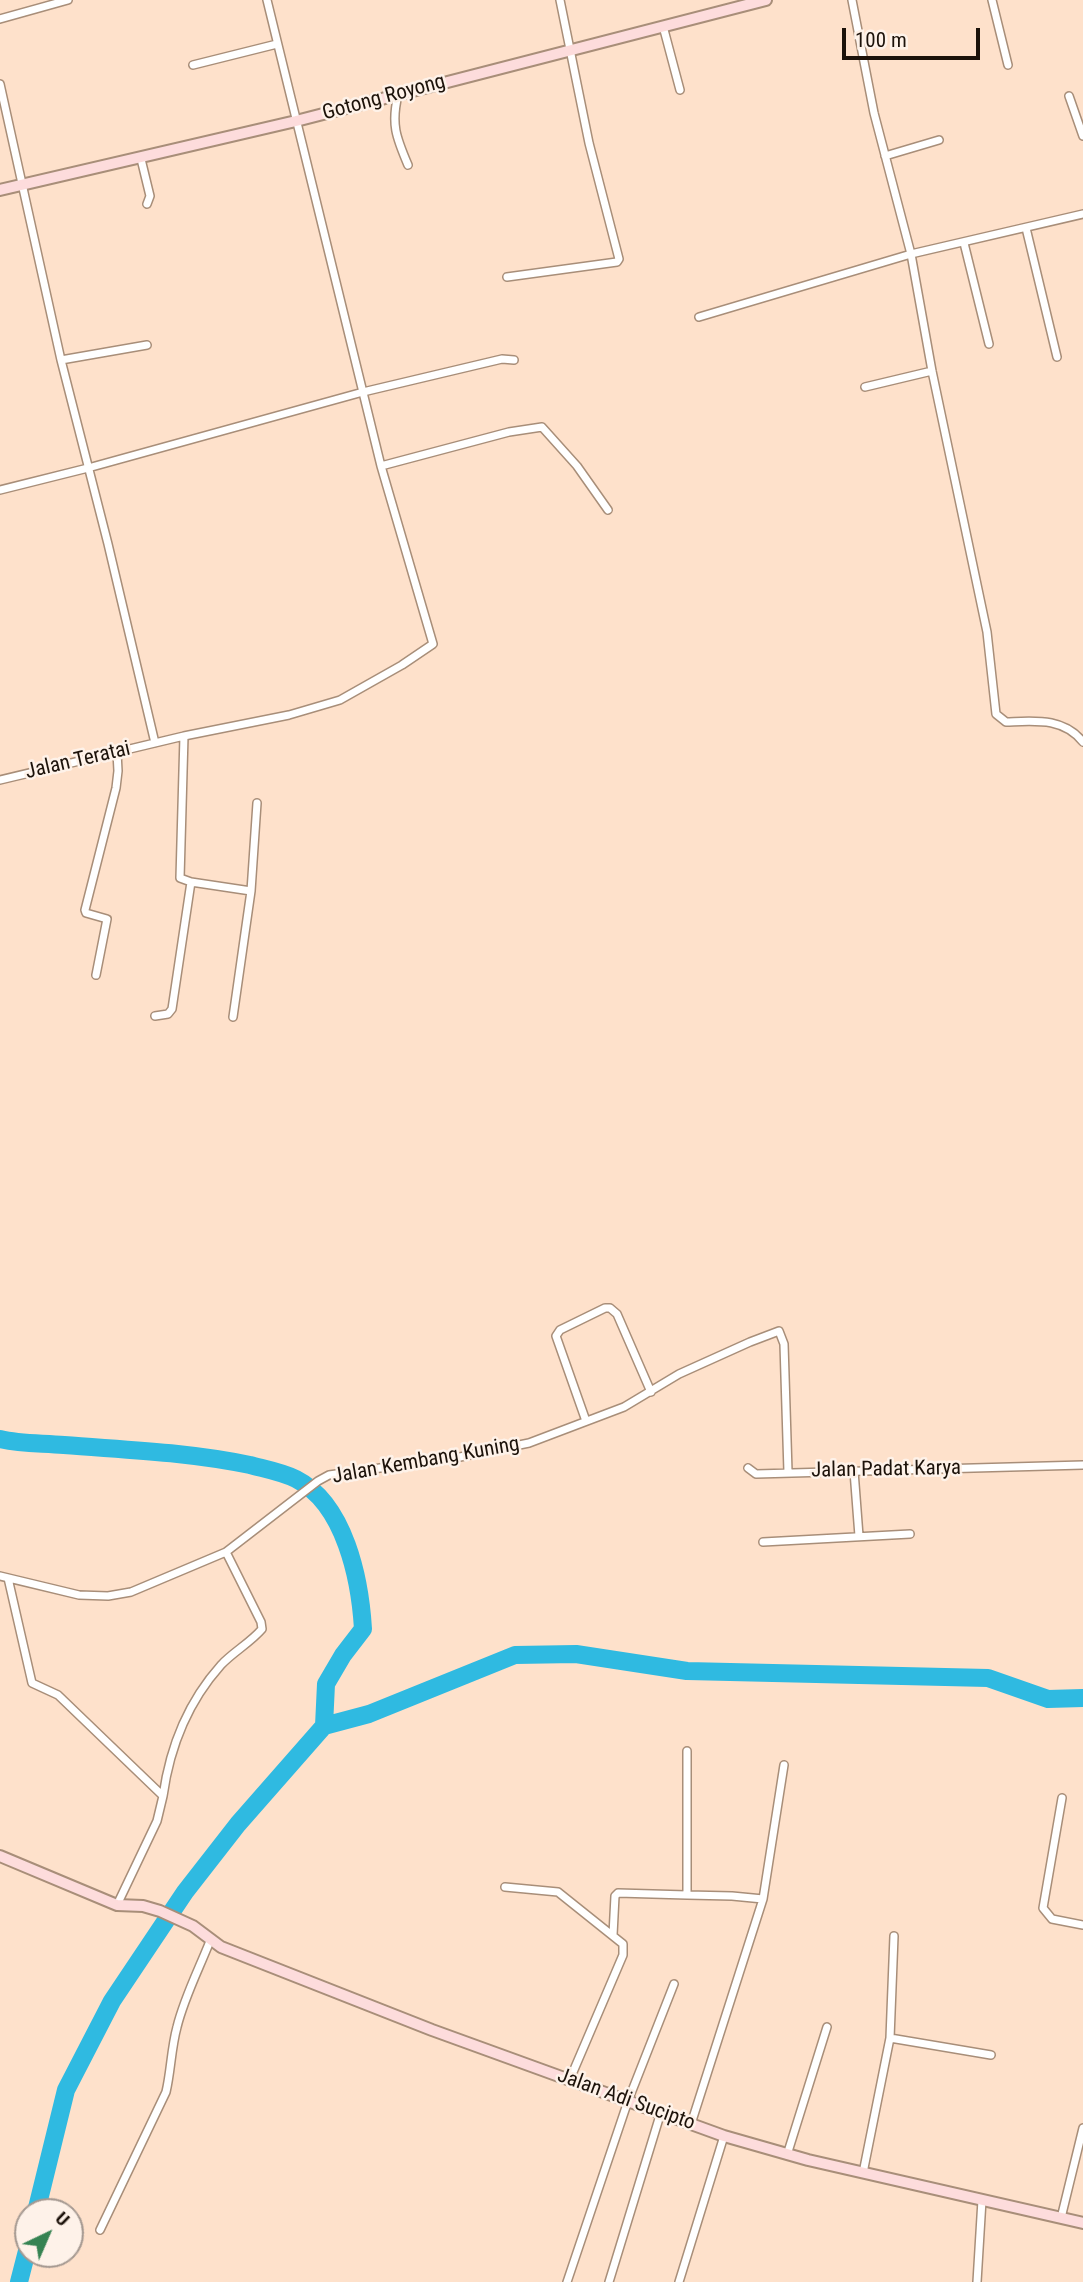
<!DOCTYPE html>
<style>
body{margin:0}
#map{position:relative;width:1083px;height:2282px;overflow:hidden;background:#fee1cb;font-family:"Roboto Condensed",sans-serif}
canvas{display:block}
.north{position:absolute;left:14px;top:2198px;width:70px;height:70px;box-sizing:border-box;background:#fef2e9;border:2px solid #a49890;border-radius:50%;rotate:44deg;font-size:19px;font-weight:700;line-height:28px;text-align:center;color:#1c120a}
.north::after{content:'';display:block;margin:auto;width:24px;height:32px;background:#368352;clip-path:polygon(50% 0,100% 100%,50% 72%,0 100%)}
.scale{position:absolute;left:842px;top:28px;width:138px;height:32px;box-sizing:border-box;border:4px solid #1c120a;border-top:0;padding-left:9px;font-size:21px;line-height:24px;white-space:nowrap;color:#1c120a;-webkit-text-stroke:5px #fef2e9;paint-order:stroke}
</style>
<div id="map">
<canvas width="1083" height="2282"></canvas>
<div class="north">U</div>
<div class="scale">100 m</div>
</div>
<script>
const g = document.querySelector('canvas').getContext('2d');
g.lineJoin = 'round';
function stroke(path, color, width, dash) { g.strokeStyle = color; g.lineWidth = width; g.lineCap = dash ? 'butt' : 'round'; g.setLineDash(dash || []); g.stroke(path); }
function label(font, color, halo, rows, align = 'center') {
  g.font = font + ' "Roboto Condensed",sans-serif'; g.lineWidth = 5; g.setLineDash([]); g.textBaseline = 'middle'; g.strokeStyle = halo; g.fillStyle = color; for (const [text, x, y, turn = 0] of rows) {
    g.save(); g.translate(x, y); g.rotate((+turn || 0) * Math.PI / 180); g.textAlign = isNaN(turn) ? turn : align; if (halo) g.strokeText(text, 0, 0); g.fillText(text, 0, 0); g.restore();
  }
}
stroke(new Path2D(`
 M0 1439C20 1444 43 1443 64 1445 126 1450 189 1452 250 1465 265 1469 282 1472 296 1479 345 1504 360 1579 363 1629L343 1655 326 1684 324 1726
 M36 2212 66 2090 112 2001 185 1892 238 1824 324 1726 369 1714 515 1655 576 1654 687 1671 988 1678 1048 1699 1083 1698
 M19 2282 28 2247`), '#2fbae1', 18);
const street = new Path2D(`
 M852 0 874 113 911 254 932 371 987 632 996 714 1006 722C1034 721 1063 717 1083 742
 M992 0 1008 65
 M0 19 68 0
 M663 26 680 90
 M193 65 277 44
 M0 84 61 360 108 544 155 743
 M398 95C391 124 396 137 408 165
 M1069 96 1083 136
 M885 156 939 140
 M141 159 150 196 147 204
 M1026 228 1057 357
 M964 243 989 344
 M507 277 617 262 619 259 589 143 560 0
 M699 317 911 254 1083 214
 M61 360 147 345
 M865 387 932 371
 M381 466 509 432 542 427 577 466 608 510
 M0 490 88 468 363 392 502 359 514 360
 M184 736 180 878 191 882 251 891 257 803
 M0 780 184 736 289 715 340 700 402 665 433 644 381 466 267 0
 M96 975 107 919 86 913 85 910 116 788 118 771 117 752
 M155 1016 168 1014 172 1009 191 882
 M233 1017 251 891
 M586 1421 556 1336 560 1330 605 1308H610L617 1314 651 1392
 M748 1468 756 1474 1083 1465
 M854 1471 859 1536
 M763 1542 910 1534
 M0 1576 79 1595 108 1596 131 1592 226 1552 318 1481 329 1475 460 1457 529 1443 624 1407 679 1374 750 1342 779 1331 784 1344 788 1472
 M8 1578 32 1683 58 1695 163 1796 157 1821 117 1905
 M687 1751V1895L732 1896 763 1899
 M163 1796C170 1746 187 1703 221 1665 233 1652 250 1643 262 1629L261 1622 226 1552
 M1062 1798 1043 1908 1052 1919 1083 1925
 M505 1887 558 1892 623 1944V1955L570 2079
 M613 1935 615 1896 618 1893 687 1895
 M890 2038 894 1936
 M691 2124 763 1899 784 1765
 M787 2155 827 2027
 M863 2173 890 2038 991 2055
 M1061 2218 1083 2128
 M100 2230 166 2092C171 2071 171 2049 177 2027 184 1998 199 1969 210 1941
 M567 2282 628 2101 674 1984
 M609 2282 661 2112
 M679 2282 724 2136
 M977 2282 982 2200`);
const secondary = new Path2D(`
 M0 190 296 121 766 0
 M0 1856 117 1905 143 1906 160 1911 193 1926 221 1947 432 2030 724 2136 808 2160 1083 2223`);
stroke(street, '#a88e79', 10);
stroke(secondary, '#a88e79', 14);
stroke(street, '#fff', 7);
stroke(secondary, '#fddcdc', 10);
label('21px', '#1c120a', '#fef2e9', [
 ["Gotong Royong",384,98,-15],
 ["Jalan Teratai",78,761,-13],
 ["Jalan Kembang Kuning",426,1461,-10],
 ["Jalan Padat Karya",886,1470,-1],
 ["Jalan Adi Sucipto",626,2100,20]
]);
</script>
